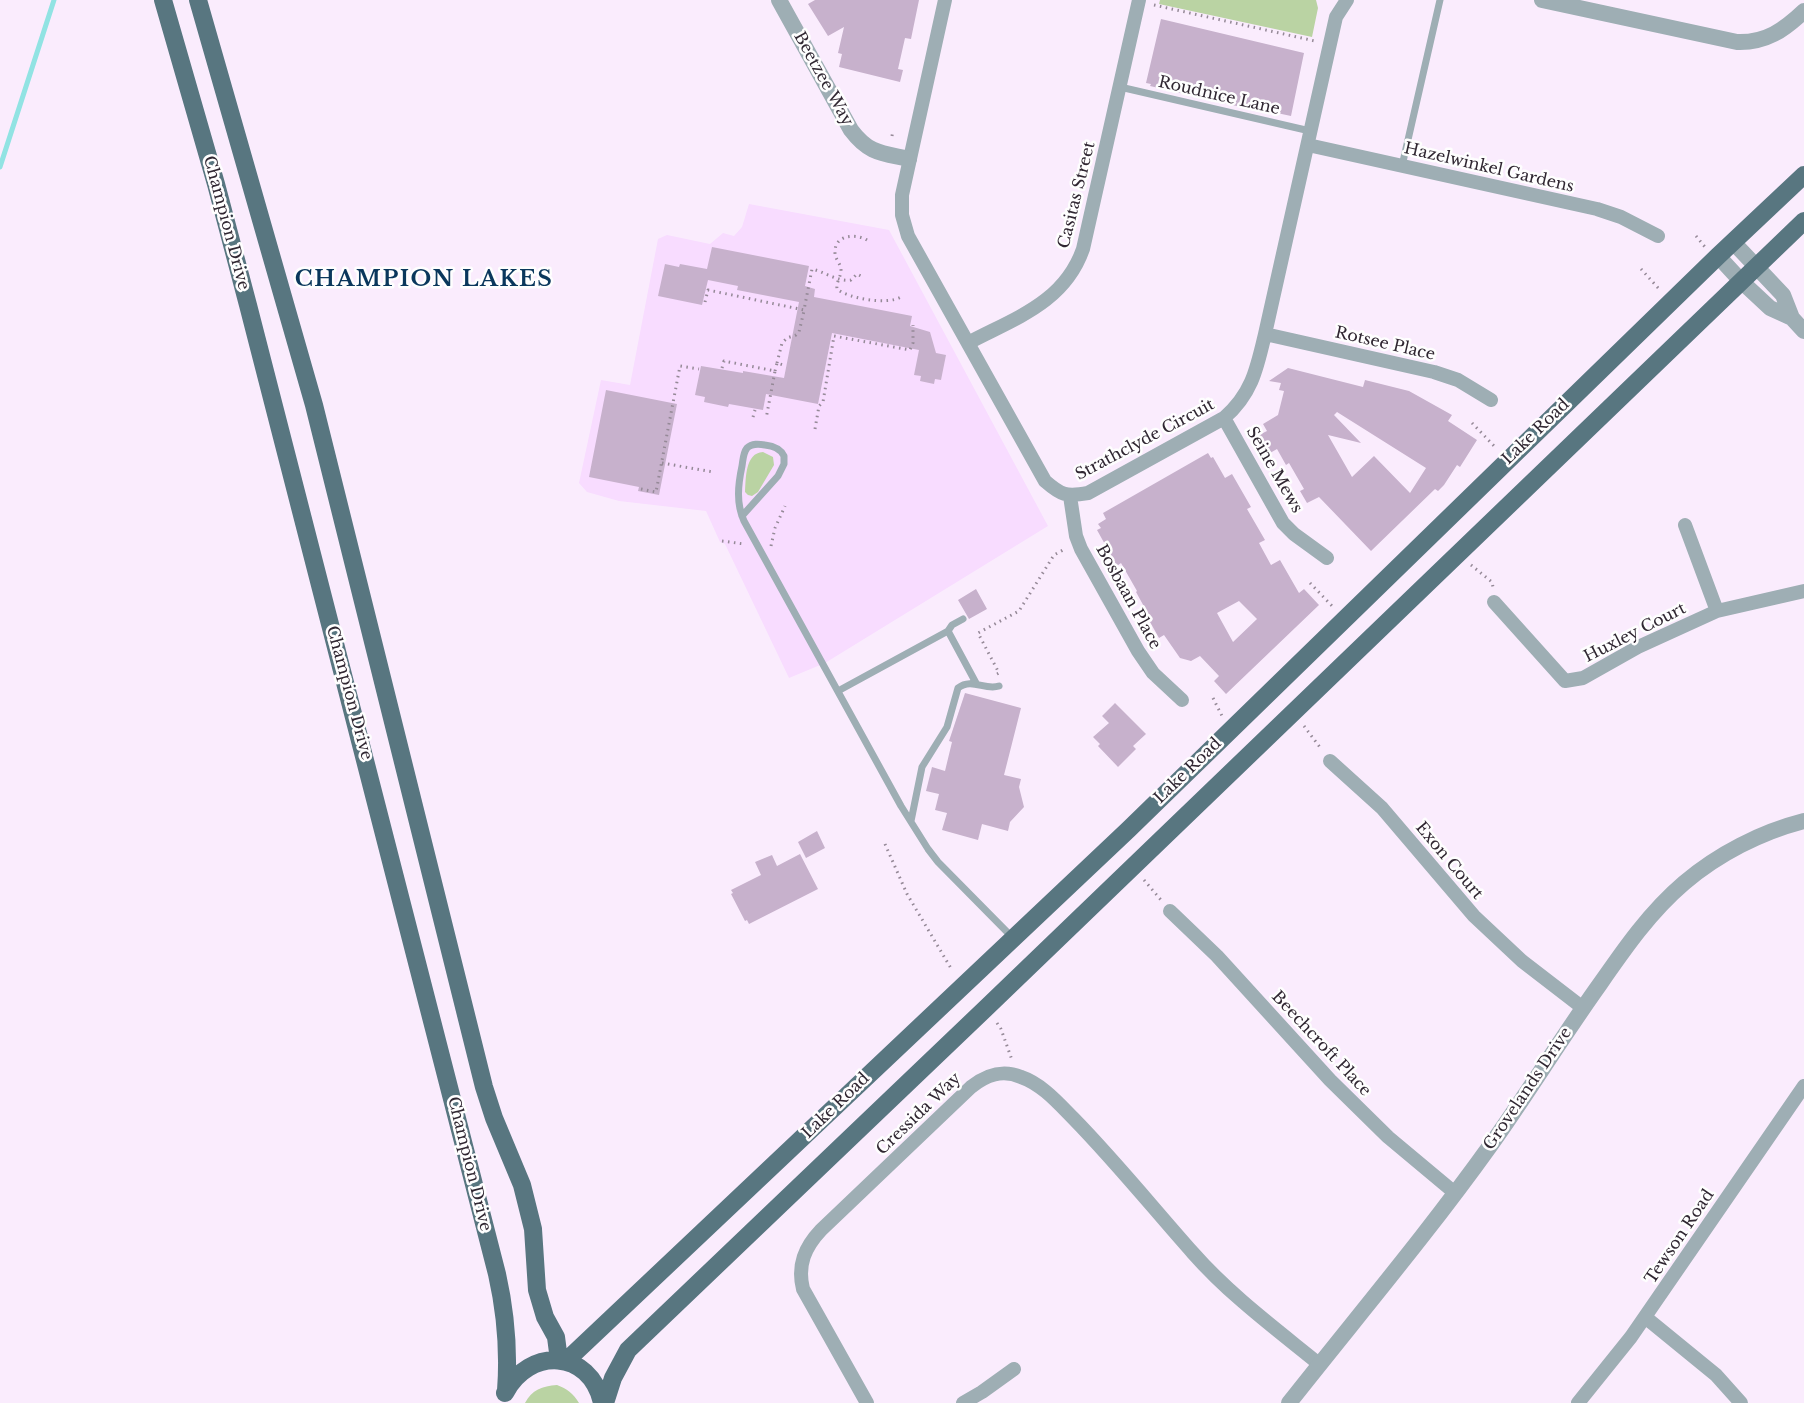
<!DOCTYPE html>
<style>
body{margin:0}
canvas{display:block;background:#faecfd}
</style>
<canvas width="1804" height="1403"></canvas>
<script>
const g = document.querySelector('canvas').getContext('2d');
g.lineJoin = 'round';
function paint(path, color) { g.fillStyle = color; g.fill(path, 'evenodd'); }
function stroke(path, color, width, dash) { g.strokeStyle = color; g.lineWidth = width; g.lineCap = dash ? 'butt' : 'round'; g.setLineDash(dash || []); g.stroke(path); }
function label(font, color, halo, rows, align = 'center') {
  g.font = font + ' "Libre Baskerville",serif'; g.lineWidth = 5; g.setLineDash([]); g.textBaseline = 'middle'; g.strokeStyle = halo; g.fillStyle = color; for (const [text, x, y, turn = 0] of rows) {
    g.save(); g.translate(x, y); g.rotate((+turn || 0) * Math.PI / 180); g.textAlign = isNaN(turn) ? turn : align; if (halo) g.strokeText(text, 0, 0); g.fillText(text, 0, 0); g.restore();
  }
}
paint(new Path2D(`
 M749 204 889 230 1048 526 825 663 789 678 725 544 720 542 706 511 619 501 587 492 579 483 601 380 630 385 658 239 667 235 710 244 723 233 734 236 742 227Z`), '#f8dcff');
paint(new Path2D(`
 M1160 0H1316L1318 8 1312 37 1159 4Z
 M763 452 773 457 774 465 758 492 752 496 748 495 745 492C746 478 745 453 763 452Z
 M557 1385C567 1389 573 1393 579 1403H525C532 1390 542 1386 557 1385Z`), '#bad3a3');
stroke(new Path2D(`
 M0 167 54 0`), '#91e3e3', 5);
paint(new Path2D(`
 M815 0H919L911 39 905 38 898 69 903 70 900 82 839 67 842 54 838 53 844 27 828 36 808 4Z
 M1161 19 1304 53 1291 116 1277 113 1276 115 1150 86 1151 84 1146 83Z
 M712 247 809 266 805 286 815 289 814 297 912 316 910 326 930 332 936 353 946 355 941 380 935 379 934 384 920 381 921 376 914 375 919 350 832 333 818 404 766 394 763 410 729 404 728 407 704 402 705 397 695 395 701 366 743 373V371L784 378 799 302 737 290 738 286 708 280 702 305 658 296 665 264 679 267 680 264 707 269Z
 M1288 368 1363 387 1365 380 1409 391 1452 415 1448 421 1477 440 1460 467 1457 465 1444 485 1438 491 1435 489 1371 551 1319 497 1307 503 1300 491 1304 489 1289 463 1286 465 1277 449 1270 453 1259 435 1267 431 1263 424 1278 415 1284 391 1279 390 1281 383 1269 381ZM1337 412 1426 468 1410 493 1374 456 1352 477 1328 435 1361 443 1334 415Z
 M606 390 677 404 659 495 638 491 639 487 589 477Z
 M1208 453 1211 458 1213 457 1225 478 1232 474 1251 507 1247 509 1265 540 1259 543 1271 565 1280 560 1299 593 1304 589 1319 605 1226 694 1214 681 1219 676 1200 656 1191 661 1180 658 1164 635 1159 638 1150 622 1152 621 1136 592 1137 591 1121 563 1117 566 1097 530 1101 528 1098 524 1106 519 1103 513ZM1239 601 1257 619 1233 642 1217 613Z
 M976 589 987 609 969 619 958 600Z
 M965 693 1021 708 1004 775 1021 779 1019 787 1024 807 1010 822 1008 831 982 824 978 840 942 830 947 813 935 810 939 794 926 791 932 767 945 771 952 742 949 741Z
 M1115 703 1146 734 1133 746 1136 749 1118 767 1098 746 1100 744 1093 737 1109 723 1102 716Z
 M817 831 825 848 806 858 798 842Z
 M800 854 818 889 749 924 747 920 745 921 731 894 733 893 731 890 761 875 755 862 772 855 777 866Z`), '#c7b1cc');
stroke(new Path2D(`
 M1154 5 1315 41
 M892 136 893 130
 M1696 236 1705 247
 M867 240C855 233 834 235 835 253 835 259 841 264 841 270 841 277 836 282 837 289 849 299 888 305 901 297
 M1641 269 1660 290
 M705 302 708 290 804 310 812 269C825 272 838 282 851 280L857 274 863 277
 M777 363 782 343 787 338 796 335 799 332 804 311
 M722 368 724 361 775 371 766 419
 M775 371 777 363 786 366
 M753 417 755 410
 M1472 423 1496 448
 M815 429 819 406 823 402 834 336 910 350 913 343V325
 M662 463 713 472
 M641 489 656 492 680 366 699 369
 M722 541 744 544
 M771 546 775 528 785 506
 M1471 565 1492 582 1493 587
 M1310 583 1334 608
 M997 674 999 673 978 633 1019 611 1054 555 1065 549
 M1213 698 1222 716
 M1304 726 1322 750
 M885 844 907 894 952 970
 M1144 880 1161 900
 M997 1023 1001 1029 1012 1060`), '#958997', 3, [1.5, 4.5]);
stroke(new Path2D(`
 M1120 87 1310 131
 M1402 166 1440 0
 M742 516 778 476 784 464V456C780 448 773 446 765 445 759 444 752 443 747 448 743 453 743 460 742 466 738 485 736 503 744 521L901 806 928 849 938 862 1013 938
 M948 631 976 683
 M838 691 948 631 952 625 963 619
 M911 821 922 767 947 727 958 688C972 677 985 691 999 686`), '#9eaeb4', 7);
stroke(new Path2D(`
 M945 0 902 195V215L908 236 1045 481C1061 495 1066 497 1088 493L1224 418C1252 394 1257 368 1265 334L1336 17 1347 0
 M1308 145 1597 209 1621 217 1658 236
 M1265 334 1434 372 1458 380 1491 400
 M968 343C1015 318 1064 303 1083 249L1139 0
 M1224 418 1283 523 1294 534 1327 558
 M1070 496 1076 536 1081 549 1138 651 1153 673 1182 700
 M1685 525 1717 611
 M1494 602 1565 681 1583 678 1638 647 1717 611 1804 591
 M1330 761 1382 808 1474 916 1522 961 1583 1008
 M1170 911 1217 956 1330 1080 1388 1137 1455 1193
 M1645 1317 1716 1375 1741 1403
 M867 1403 803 1289C797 1265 805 1247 821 1230L971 1087C986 1075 1002 1069 1021 1077 1042 1084 1059 1104 1074 1119 1116 1162 1153 1208 1193 1253 1230 1295 1276 1329 1319 1364
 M963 1403 982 1392 1014 1369
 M1578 1403 1631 1337 1804 1086`), '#9eaeb4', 14);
stroke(new Path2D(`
 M779 0 851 130C869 154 882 153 909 159
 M1542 0 1737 42C1766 43 1784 30 1804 11
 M1733 242 1783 295 1792 318 1804 331
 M1718 256 1741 281 1770 308 1792 318
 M1289 1403C1356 1318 1427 1234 1490 1146 1528 1093 1562 1037 1600 984 1625 948 1650 912 1684 883 1718 854 1761 832 1804 821`), '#9eaeb4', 16);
stroke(new Path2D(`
 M163 0 216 184 248 305 497 1274C506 1314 509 1351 506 1391
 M198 0 314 405 484 1087 494 1118 522 1185 533 1229 537 1290 545 1317 556 1337 559 1360
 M566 1361 1128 830 1718 256 1804 175
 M505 1393C529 1347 590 1349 602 1403
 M605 1403 613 1378 628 1350 985 1009 1804 221`), '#587680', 18);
label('16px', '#302732', '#fefefe', [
 ["Beetzee Way",823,79,61],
 ["Roudnice Lane",1219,96,13],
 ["Hazelwinkel Gardens",1489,168,13],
 ["Casitas Street",1077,195,-76],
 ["Champion Drive",226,223,75],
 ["Rotsee Place",1385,344,13],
 ["Lake Road",1536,432,-44],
 ["Strathclyde Circuit",1145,440,-28],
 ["Seine Mews",1274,470,60],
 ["Bosbaan Place",1128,597,61],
 ["Huxley Court",1635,633,-27],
 ["Champion Drive",349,693,75],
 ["Lake Road",1188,771,-44],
 ["Exon Court",1449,861,50],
 ["Beechcroft Place",1321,1044,47],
 ["Grovelands Drive",1528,1089,-56],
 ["Lake Road",836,1106,-44],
 ["Cressida Way",919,1114,-44],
 ["Champion Drive",469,1164,76],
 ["Tewson Road",1680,1237,-56]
]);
g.letterSpacing = '1.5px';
label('bold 22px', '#0a375c', '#fefefe', [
 ["CHAMPION LAKES",424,280]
]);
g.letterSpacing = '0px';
</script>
